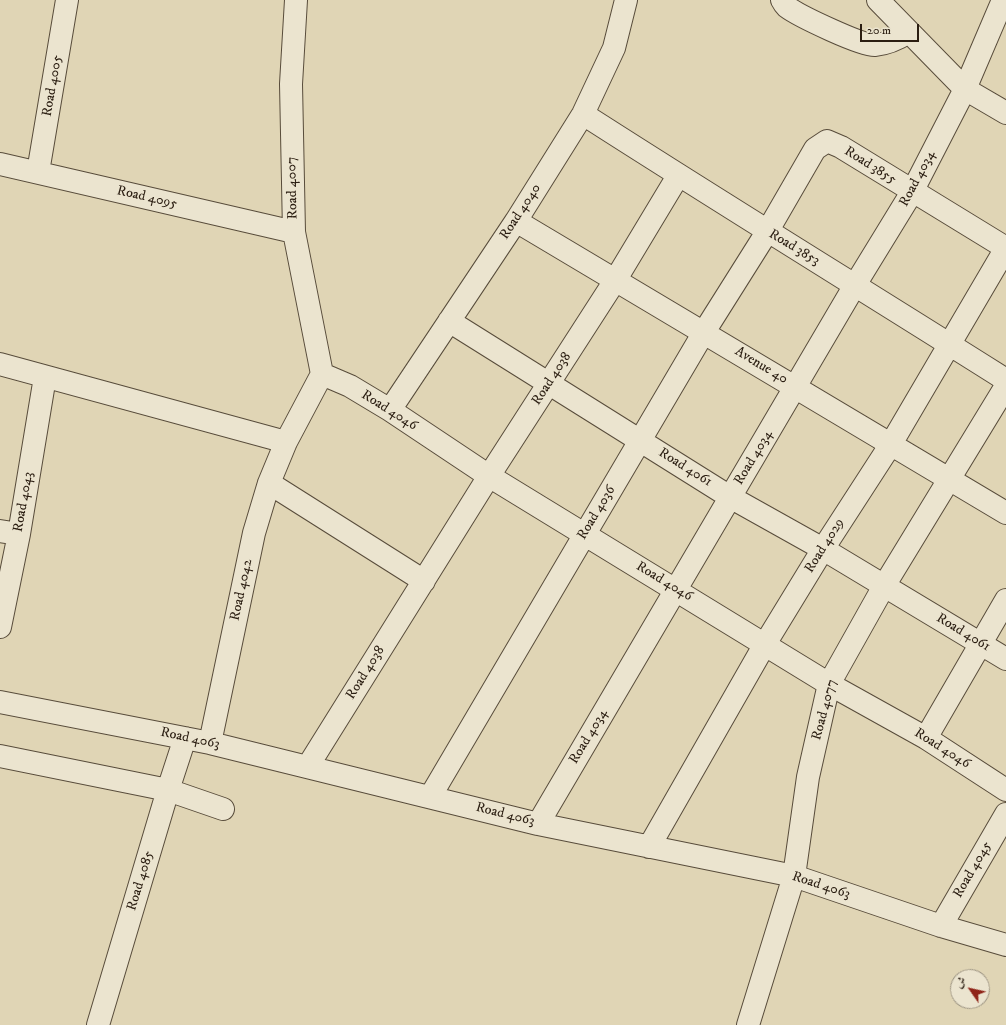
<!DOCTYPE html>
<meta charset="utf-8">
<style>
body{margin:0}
#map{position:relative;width:1006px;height:1025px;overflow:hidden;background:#e0d5b5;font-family:"IM FELL DW Pica",Amiri,serif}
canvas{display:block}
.north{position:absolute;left:950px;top:969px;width:40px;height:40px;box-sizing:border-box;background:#ebe4cf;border:1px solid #9e9583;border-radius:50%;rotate:304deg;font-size:11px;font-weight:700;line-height:16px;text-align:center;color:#2b1e12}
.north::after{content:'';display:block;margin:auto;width:14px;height:18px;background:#8f2418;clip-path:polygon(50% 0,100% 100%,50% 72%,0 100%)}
.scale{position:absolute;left:860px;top:24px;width:59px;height:18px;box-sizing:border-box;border:2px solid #2b1e12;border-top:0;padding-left:5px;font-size:12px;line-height:14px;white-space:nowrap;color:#2b1e12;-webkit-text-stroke:3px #ebe4cf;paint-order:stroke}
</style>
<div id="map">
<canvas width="1006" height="1025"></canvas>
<div class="north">ش</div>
<div class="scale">20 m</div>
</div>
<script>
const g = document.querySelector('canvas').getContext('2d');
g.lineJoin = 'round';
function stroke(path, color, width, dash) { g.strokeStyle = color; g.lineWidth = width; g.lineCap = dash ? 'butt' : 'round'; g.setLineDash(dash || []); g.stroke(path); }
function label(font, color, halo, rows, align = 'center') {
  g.font = font + ' "IM FELL DW Pica",serif'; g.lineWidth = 3.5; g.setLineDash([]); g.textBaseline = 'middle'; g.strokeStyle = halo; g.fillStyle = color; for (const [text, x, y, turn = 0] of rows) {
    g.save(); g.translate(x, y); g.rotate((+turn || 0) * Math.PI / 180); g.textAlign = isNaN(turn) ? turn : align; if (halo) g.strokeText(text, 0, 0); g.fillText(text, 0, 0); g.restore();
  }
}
const minor = new Path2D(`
 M296 0 291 84 294 232 322 374
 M782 0C783 2 785 5 787 7 799 16 862 46 875 45 888 44 898 39 909 32
 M878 0 965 89 1006 113
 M583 114C723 204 865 291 1006 380
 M0 164 294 232
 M38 172 67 0
 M516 221 1006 513
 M449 321 730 497 823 549 1006 659
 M0 364 286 442
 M322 374 350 386 390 410 489 476 829 684 926 738 1006 790
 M390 410 516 221 583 114 614 48 626 0
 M269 483 424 581
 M0 531 19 534
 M0 627 19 534 45 377
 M0 702 210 743 538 824 794 876 941 926 1006 945
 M926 738 1006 600
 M210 743 254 533 269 483 286 442 322 374
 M0 756 168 790 223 809
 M308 766 489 476 616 279 678 176
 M430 797 704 332 767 232 815 149 827 141 841 147 1006 248
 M538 824 855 285 912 192 965 89 1003 0
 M649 847 765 644 823 549 891 444 1006 248
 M941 926 1006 814
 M98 1025 168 790 185 738
 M748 1025 794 876 808 777 829 684 884 586 1006 386`);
stroke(minor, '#584c3b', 24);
stroke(minor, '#ebe4cf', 22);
label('14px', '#2b1e12', '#ebe4cf', [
 ["Road 4005",53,86,-80],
 ["Road 3855",870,166,32],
 ["Road 4034",918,179,-62],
 ["Road 4007",293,188,-91],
 ["Road 4095",147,198,13],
 ["Road 4040",521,212,-57],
 ["Road 3853",794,248,31],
 ["Avenue 40",761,366,31],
 ["Road 4038",552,379,-57],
 ["Road 4046",389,411,32],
 ["Road 4034",754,458,-59],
 ["Road 4061",685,468,32],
 ["Road 4043",24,502,-80],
 ["Road 4036",597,513,-59],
 ["Road 4029",825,546,-58],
 ["Road 4046",664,582,31],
 ["Road 4042",242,590,-78],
 ["Road 4061",963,633,31],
 ["Road 4038",366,673,-58],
 ["Road 4077",825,710,-75],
 ["Road 4034",589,737,-59],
 ["Road 4063",190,739,12],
 ["Road 4046",942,749,32],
 ["Road 4063",505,815,14],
 ["Road 4045",973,870,-60],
 ["Road 4085",141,881,-73],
 ["Road 4063",821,886,18]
]);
</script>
